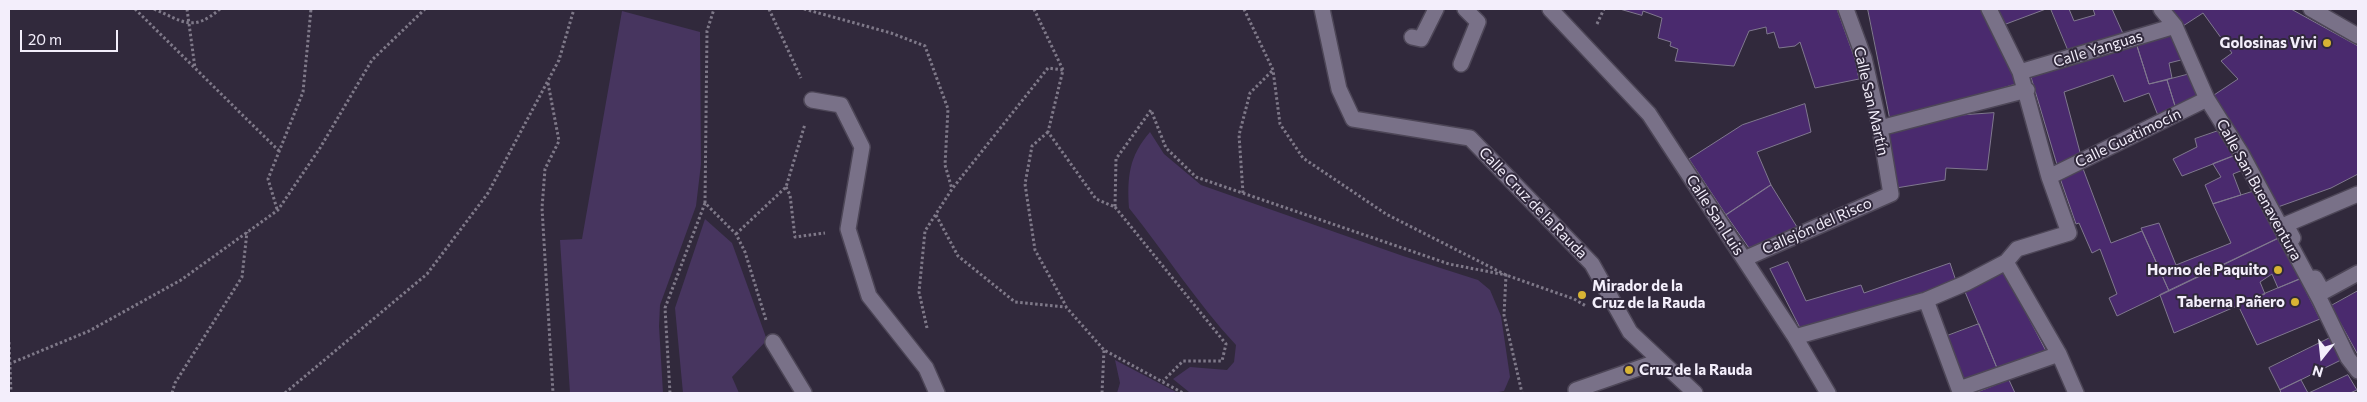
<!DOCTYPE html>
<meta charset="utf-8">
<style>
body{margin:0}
#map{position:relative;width:2367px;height:402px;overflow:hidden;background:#31293c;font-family:Commissioner,sans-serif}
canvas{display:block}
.frame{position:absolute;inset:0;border:10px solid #f3eefb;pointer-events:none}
.north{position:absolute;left:2297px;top:332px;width:50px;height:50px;-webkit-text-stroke:4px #31293c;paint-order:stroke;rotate:196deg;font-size:14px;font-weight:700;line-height:20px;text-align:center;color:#f3eefb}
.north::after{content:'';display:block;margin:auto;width:18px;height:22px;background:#f3eefb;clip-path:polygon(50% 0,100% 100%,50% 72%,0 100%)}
.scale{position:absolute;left:20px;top:30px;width:98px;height:22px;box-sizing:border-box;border:2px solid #f3eefb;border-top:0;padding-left:6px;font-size:15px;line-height:18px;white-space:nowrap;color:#f3eefb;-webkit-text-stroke:4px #31293c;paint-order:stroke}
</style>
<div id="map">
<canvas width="2367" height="402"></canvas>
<div class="frame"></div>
<div class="north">N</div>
<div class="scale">20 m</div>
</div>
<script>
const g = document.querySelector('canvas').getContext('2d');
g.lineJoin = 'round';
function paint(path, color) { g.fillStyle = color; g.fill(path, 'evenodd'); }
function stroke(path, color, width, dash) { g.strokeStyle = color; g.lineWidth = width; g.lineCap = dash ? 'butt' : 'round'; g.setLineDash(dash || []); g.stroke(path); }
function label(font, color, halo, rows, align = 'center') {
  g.font = font + ' Commissioner,sans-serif'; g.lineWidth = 4; g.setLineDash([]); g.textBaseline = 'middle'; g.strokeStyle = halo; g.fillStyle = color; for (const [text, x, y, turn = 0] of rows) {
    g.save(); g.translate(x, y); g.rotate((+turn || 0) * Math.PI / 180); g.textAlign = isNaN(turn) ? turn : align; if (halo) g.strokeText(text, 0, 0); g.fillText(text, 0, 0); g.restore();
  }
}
paint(new Path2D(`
 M622 11 700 32 701 164 696 206 660 305 659 326 663 393H570L560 240 582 239Z
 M1150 132 1164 154 1201 185 1403 256 1478 280 1490 290 1501 316 1510 377 1504 391 1493 393 1189 392 1173 379 1190 367 1227 370 1234 362 1236 345C1197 303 1165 253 1129 208 1127 177 1129 156 1150 132Z
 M705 219 732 243 767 340 732 377 739 393H683L675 308Z
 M1115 360 1178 393H1117L1120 383Z`), '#47355f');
const building = new Path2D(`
 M1620 9H1837L1855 59 1859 79 1815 88 1800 42 1795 46 1779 48 1774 32 1767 34 1766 27 1749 31 1734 66 1675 61 1678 49 1670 46 1671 42 1658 38 1662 18 1643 11 1642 15Z
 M1868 9H1986L2019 83 1963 100 1890 118Z
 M1992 9H2046L1998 27Z
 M2051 9H2069L2074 21 2095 15 2093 9H2112L2125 38 2069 52Z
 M2168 9H2291L2358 46V174L2331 188 2275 208 2214 95 2238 79 2221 61 2232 53 2203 13 2183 26Z
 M2174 33 2185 59 2169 63 2172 78 2149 84 2137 46Z
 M2137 46 2149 84 2167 80 2176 109 2159 118 2149 93 2124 102 2113 75 2064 92 2081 156 2058 168 2031 77Z
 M2190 74 2200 98 2176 109 2167 80Z
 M1805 104 1811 132 1757 152 1771 185 1726 215 1689 159 1742 125Z
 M1994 113 1987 170 1946 168 1945 180 1896 188 1887 133 1948 116Z
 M2221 130 2236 155 2182 176 2173 159 2197 147 2195 139Z
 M2236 155 2243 170 2233 174 2241 195 2213 204 2205 185 2221 177 2213 164Z
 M2082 166 2111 243 2142 231 2169 291 2117 316 2109 298 2117 294 2100 249 2092 253 2079 223 2076 224 2060 178Z
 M1771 185 1797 227 1749 248 1726 215Z
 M2255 191 2279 238 2169 291 2141 228 2159 223 2176 265 2231 243 2213 204Z
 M2279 238 2300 279 2278 288 2272 274 2260 282 2265 294 2174 333 2160 295Z
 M1788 262 1806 301 1861 285 1864 293 1950 263 1957 284 1800 328 1770 269Z
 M2003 268 2046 351 1997 368 1963 287Z
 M2300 279 2320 319 2257 345 2238 305Z
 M2358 291V355L2331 306Z
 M1979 324 1997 368 1963 381 1947 336Z
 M2330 338 2341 360 2280 390 2269 368Z
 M2348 375 2357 390 2350 393H2309Z
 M2009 380 2015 393H1975Z
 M2301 380 2308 393H2281L2280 390Z`);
paint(building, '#4a2a6e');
stroke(building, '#80788f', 1);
const minor = new Path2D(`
 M1322 9 1339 89 1353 119 1470 138 1592 264 1630 332 1695 393
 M1550 9 1649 114 1795 337 1828 393
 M2161 9 2175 26 2207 99 2241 153 2320 300 2348 358 2358 371
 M2311 9 2358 36
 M1412 37 1421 39 1436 9
 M1461 64 1478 22 1465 9
 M2020 72 2175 26
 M812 100 841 105 862 147 848 229 869 296 926 368 937 393
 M1880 128 2027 90
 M2049 177 2207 99
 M2293 238 2286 225 2287 224 2358 194
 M1744 259 1891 194 1880 128 1864 58 1846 9
 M2006 262 2059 354 2076 393
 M2315 278 2323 292 2358 273
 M1926 300 1959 389 2059 354
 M1795 337 1926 300 1966 283 2006 262 2017 249 2069 233 2049 177 2020 72 1989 9
 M773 342 804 393
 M1576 390 1659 361`);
stroke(minor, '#4d4657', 18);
stroke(new Path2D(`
 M135 9 279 151
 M154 9C183 21 192 33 220 9
 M187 9 195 68
 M769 9 801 78
 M804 9 891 33 925 46 948 109 945 165 952 189
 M1034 9 1063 70
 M1244 9 1273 70 1280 124 1303 158 1386 214 1506 275 1574 299 1586 306
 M1597 24 1604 9
 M548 83 559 141 545 169 542 208 553 393
 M1048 132 1032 146 1025 184 1035 250 1066 306
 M786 187 790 195 795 237 825 233
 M1243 193 1239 135 1250 93 1273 70
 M705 203 707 31 714 9
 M1115 207 1226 344 1222 361H1183L1163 381
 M277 209 268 179 303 92 311 9
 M936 215 958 256 1015 302 1066 307 1104 350 1183 393
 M736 234 786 187 805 124
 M927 328 919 292 925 231 952 189 1048 68 1063 70 1048 132 1096 199 1115 207 1116 159 1151 110 1166 148 1196 177 1449 264 1506 275 1504 315 1522 393
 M9 342 11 393
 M9 364 89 331 181 280 278 210 320 148 372 60 425 9
 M172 393 175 383 242 277 247 232
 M285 393 427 274 488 193 559 60 574 9
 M670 393 665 308 705 203 736 234 745 252 766 320
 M1102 393 1104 350`), '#7f7989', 3, [2.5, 2.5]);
stroke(minor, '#797188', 15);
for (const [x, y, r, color] of [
 [2327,43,5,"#d8b434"],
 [2278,270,5,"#d8b434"],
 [1582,295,5,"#d8b434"],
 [2295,302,5,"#d8b434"],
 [1629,370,5,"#d8b434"]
]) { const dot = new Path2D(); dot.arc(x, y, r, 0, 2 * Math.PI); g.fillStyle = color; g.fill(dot); stroke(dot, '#31293c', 2); }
label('bold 15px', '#f3eefb', '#31293c', [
 ["Golosinas Vivi",2317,43],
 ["Horno de Paquito",2268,270],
 ["Mirador de la",1592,286,"left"],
 ["Cruz de la Rauda",1592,303,"left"],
 ["Taberna Pañero",2285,302],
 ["Cruz de la Rauda",1639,370,"left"]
], 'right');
label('15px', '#f3eefb', '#31293c', [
 ["Calle Yanguas",2098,49,-17],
 ["Calle San Martín",1871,101,77],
 ["Calle Guatimocín",2128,138,-26],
 ["Calle San Buenaventura",2259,190,61],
 ["Calle Cruz de la Rauda",1533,203,46],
 ["Calle San Luis",1715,215,57],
 ["Callejón del Risco",1817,226,-24]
]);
</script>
